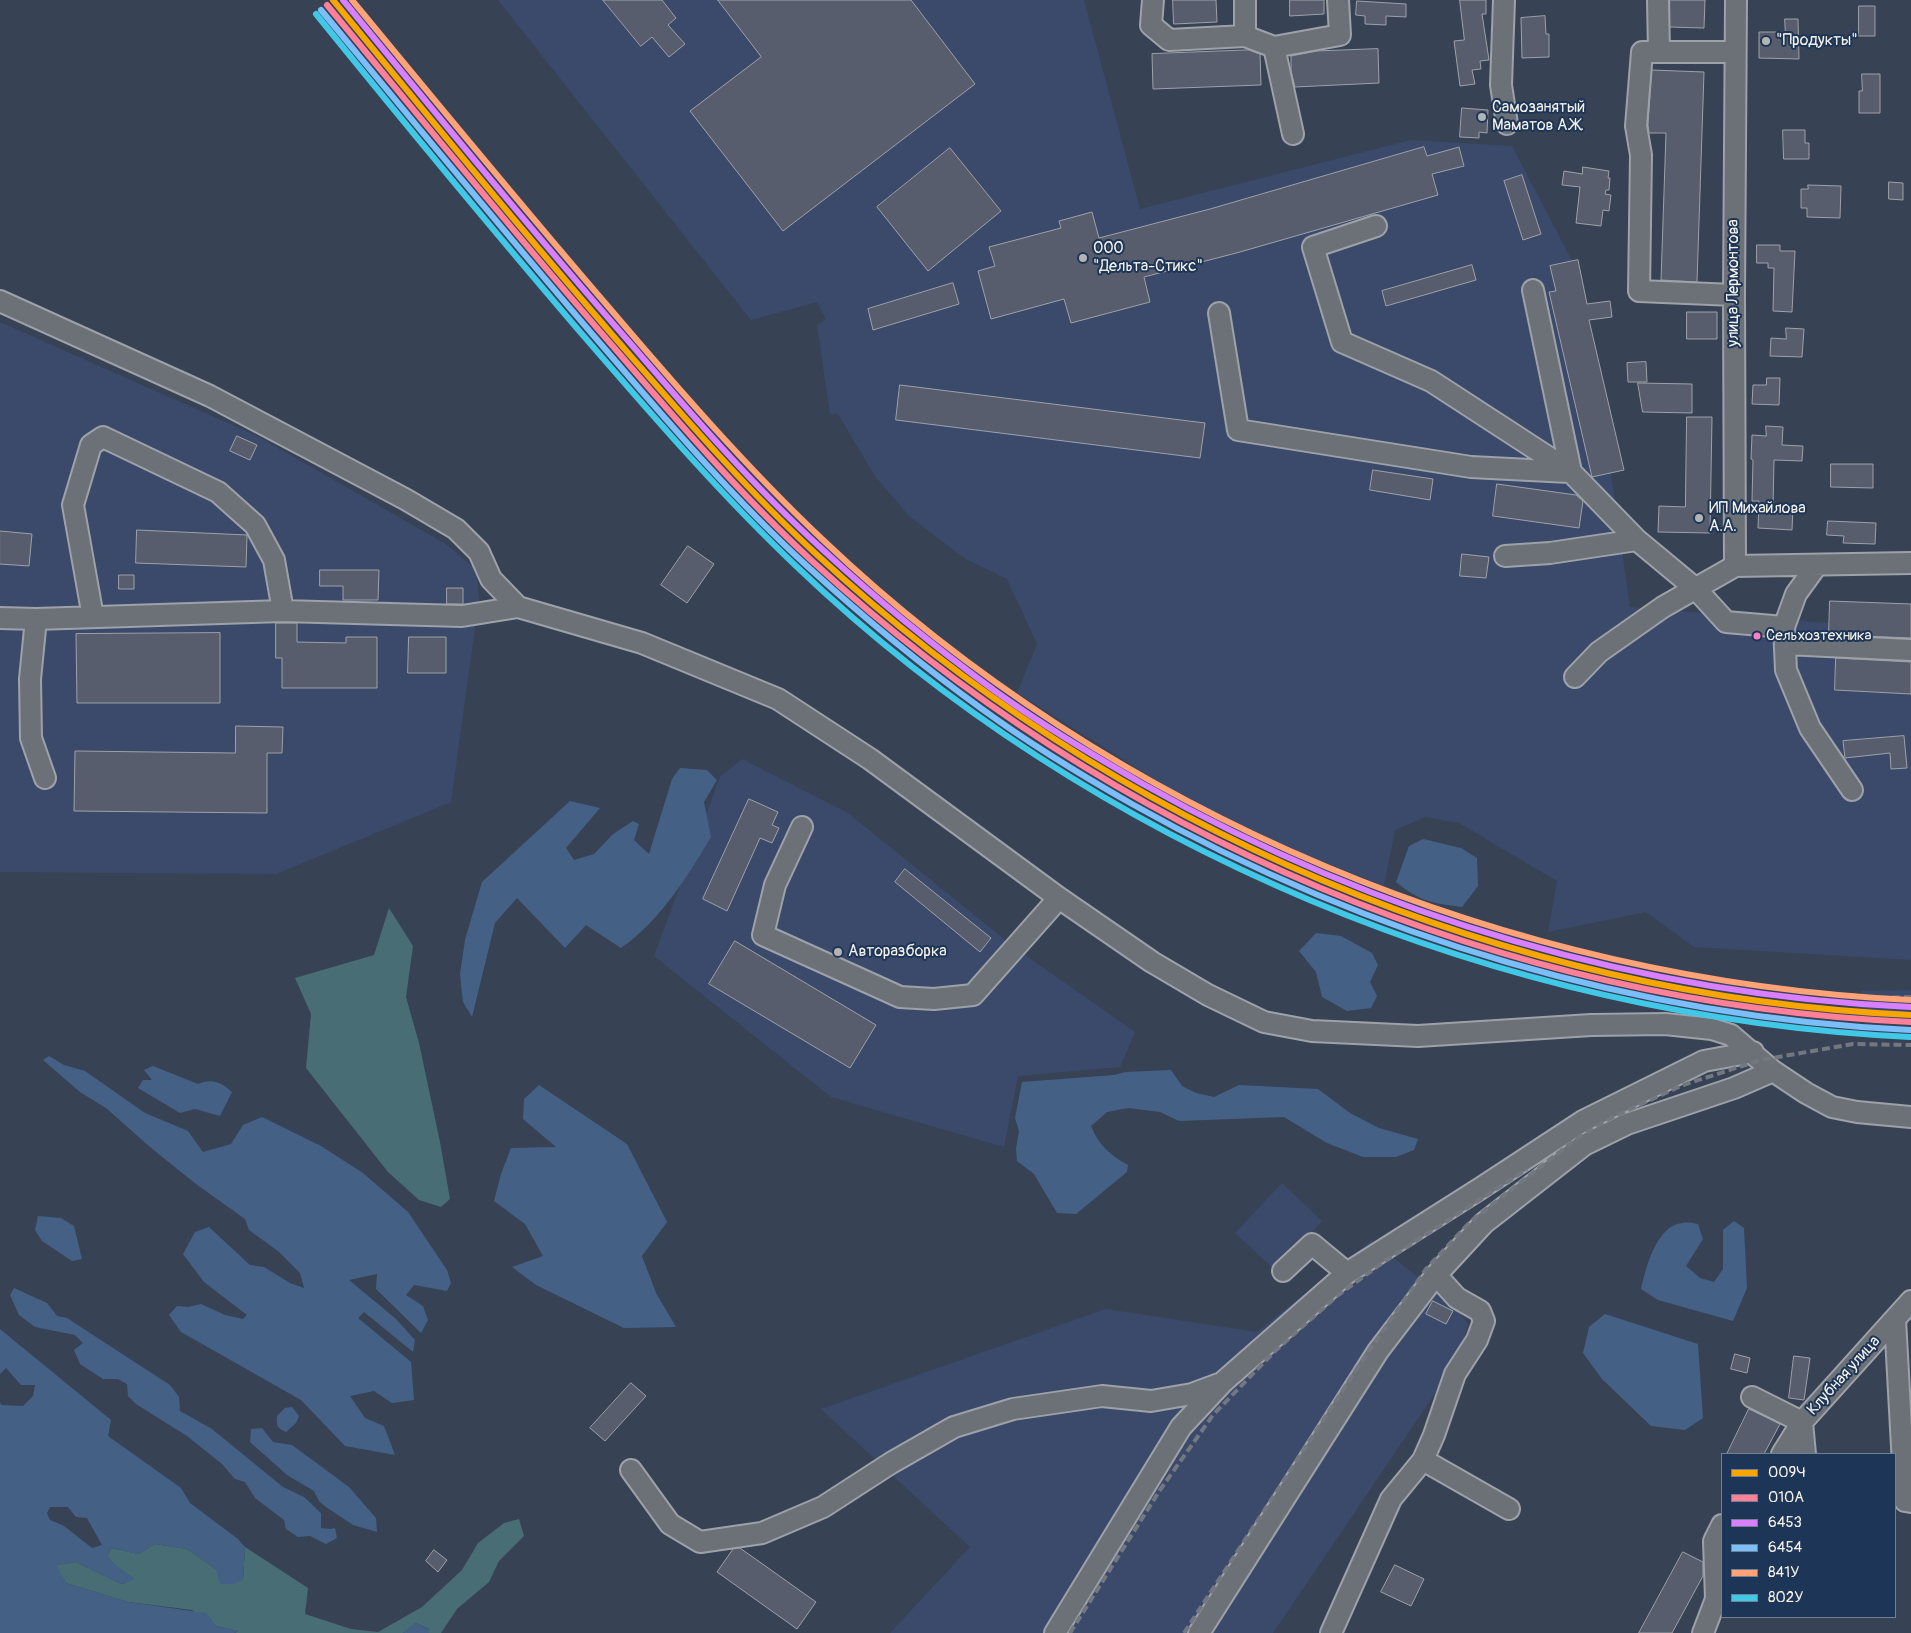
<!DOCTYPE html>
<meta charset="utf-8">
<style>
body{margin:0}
#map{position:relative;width:1911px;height:1633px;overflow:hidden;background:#384255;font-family:Pangolin,sans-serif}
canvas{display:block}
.legend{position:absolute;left:1721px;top:1453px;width:175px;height:165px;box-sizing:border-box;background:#1d3557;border:1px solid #738091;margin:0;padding:6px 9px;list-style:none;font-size:15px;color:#f4f1e8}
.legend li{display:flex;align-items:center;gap:10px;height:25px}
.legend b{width:25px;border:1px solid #738091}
</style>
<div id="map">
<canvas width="1911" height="1633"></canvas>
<ul class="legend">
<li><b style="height:6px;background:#f7a600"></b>009Ч</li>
<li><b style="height:6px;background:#ff8098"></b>010А</li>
<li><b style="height:6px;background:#d880ff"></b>6453</li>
<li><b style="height:6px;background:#7abffc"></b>6454</li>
<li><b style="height:6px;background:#fea277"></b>841У</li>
<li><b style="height:6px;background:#40c8e6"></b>802У</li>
</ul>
</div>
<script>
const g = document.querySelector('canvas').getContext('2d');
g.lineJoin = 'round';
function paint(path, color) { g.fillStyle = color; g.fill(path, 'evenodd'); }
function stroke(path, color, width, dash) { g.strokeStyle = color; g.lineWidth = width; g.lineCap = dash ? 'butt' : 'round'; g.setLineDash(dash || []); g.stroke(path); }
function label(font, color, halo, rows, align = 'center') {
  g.font = font + ' Pangolin,sans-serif'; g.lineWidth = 4; g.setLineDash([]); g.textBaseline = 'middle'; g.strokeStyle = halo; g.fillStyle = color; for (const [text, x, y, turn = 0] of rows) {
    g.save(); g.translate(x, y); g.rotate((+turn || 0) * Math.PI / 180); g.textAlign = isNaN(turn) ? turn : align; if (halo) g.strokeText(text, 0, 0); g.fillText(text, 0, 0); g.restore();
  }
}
paint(new Path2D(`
 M498 0H1084L1140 209 1411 140 1512 146 1584 284 1630 607 1911 630V960L1694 947 1646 912 1548 932 1557 881 1459 823 1425 817 1395 830 1384 886 1304 854 1183 797 1017 693 1037 644 1007 579 964 558 909 516 875 476 838 414H830L817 325 826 319 817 302 751 320Z
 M0 322 257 436 444 543 476 569 479 599 451 802 276 874 0 872Z
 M742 759 848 813 1015 948 1135 1032 1120 1067 1018 1076 1004 1147 831 1097 654 956 720 777Z
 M1911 990V1023L1859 1021 1862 991Z
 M1282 1183 1322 1221 1276 1271 1235 1233Z
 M1372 1240 1457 1309 1468 1324 1459 1358 1273 1633H890L970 1547 821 1409 1106 1309 1257 1332Z`), '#3b4a6b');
paint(new Path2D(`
 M389 908 413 946 406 997 419 1043 440 1142 450 1199 441 1207 419 1200 388 1172 306 1068 311 1014 295 978 374 955Z
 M519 1519 524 1536 499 1561 489 1582 457 1609 441 1633H429V1629L416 1623 403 1633H235L238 1631 216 1626 192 1610 128 1602 66 1583 55 1565 76 1562 122 1584 134 1579 115 1565 107 1556 112 1548 138 1554 155 1544 187 1549 216 1569 243 1580 245 1547 308 1588 305 1614 351 1629 378 1632 422 1607 462 1570 478 1543 504 1523Z`), '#486d74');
paint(new Path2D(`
 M680 768 707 770 717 780 704 802 711 837C687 877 660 921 621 948L586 925 565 948 517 898 495 923 472 1017 463 1002 460 974 465 940 482 882 570 801 600 808 566 848 574 860 594 854 613 834 633 821 639 824 634 840 649 854 672 779Z
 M1423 839 1461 848 1477 858 1478 886 1462 907C1432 903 1421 902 1396 882L1409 846Z
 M1316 933 1341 936 1372 953 1378 965 1370 982 1377 996 1371 1008 1347 1011 1322 997 1316 972 1299 951Z
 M49 1056 64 1065 85 1071 145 1113 188 1131 203 1152 231 1144 243 1125 262 1117 321 1146 363 1173 408 1212 447 1270 451 1283 447 1291 414 1285 406 1295 423 1306 428 1320 421 1333 376 1289 377 1274 349 1280 396 1319 415 1340 413 1352 364 1312 358 1318 411 1362 414 1400 392 1403 374 1391 350 1396 365 1418 384 1426 395 1455 345 1446 301 1400 181 1332 169 1315 177 1306 188 1307 201 1304 225 1315 243 1319 247 1315 204 1282 183 1254 195 1232 209 1227 250 1265 264 1267 290 1283 304 1288 300 1273 278 1251 249 1230 245 1219 196 1184 150 1147 106 1108 80 1092 43 1060Z
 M153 1066 198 1084C211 1078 222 1082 232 1092L220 1116 195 1109 180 1113 138 1088 143 1080H152L144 1070Z
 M1171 1070 1182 1086 1196 1093 1214 1097 1239 1085 1318 1089 1350 1113 1379 1128 1418 1139 1414 1150 1396 1157H1363L1327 1143 1284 1117 1179 1121 1160 1112 1128 1108 1107 1112 1091 1126C1098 1144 1111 1156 1128 1165L1127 1172 1076 1214 1057 1213 1034 1174 1017 1161 1016 1149 1019 1131 1015 1118 1022 1082 1114 1075 1126 1072Z
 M539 1085 627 1144 667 1222 642 1256 656 1293 676 1327 624 1328 536 1285 512 1267 543 1256 525 1224 494 1201 501 1174 511 1148 556 1147 523 1119 524 1099Z
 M38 1216 61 1218 74 1226 82 1259 72 1261 42 1241 35 1230Z
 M1734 1221 1744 1228 1747 1288 1733 1321 1658 1300 1641 1289C1646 1268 1656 1225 1683 1223 1688 1222 1693 1223 1698 1224L1703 1239 1686 1266 1700 1278 1714 1282 1723 1269V1230Z
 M14 1288 47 1303 57 1316 67 1318 170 1385 179 1397 180 1411 212 1429 283 1487 304 1497 321 1513V1528L330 1529 335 1528 337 1538 326 1544 310 1536 298 1537 286 1529 284 1520 255 1498 245 1482 235 1479 222 1464 187 1436 136 1404 128 1396 127 1384 118 1379H103L80 1364 74 1350 83 1343 75 1335 35 1327 19 1315 10 1295Z
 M1605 1314 1698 1344 1703 1418 1685 1430 1651 1426 1602 1379 1583 1353 1589 1327Z
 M0 1329 111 1420 108 1436 181 1488 190 1503 238 1539 245 1547 243 1580 234 1584H220L216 1569 187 1549 155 1544 138 1554 112 1548 107 1556 115 1565 135 1579 122 1584 76 1562 56 1565 66 1583 128 1602 206 1613 216 1626 239 1631 234 1633H0V1402L1 1405 23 1406 33 1396 35 1385H21L6 1368 0 1374ZM50 1507H68L76 1517 87 1518 102 1545 92 1548 64 1526 50 1520 47 1513Z
 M292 1407 299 1416 296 1423 286 1432C277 1428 276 1425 277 1416L285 1408Z
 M262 1428 273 1442 292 1445 349 1487 376 1518 377 1532 353 1525 326 1507 319 1501 314 1491 287 1475 250 1442 251 1429Z
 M416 1623 430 1630 429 1633H403Z`), '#446185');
const building = new Path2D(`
 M603 0H662L676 18 668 25 685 44 669 57 652 37 641 46Z
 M718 0H911L975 84 783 231 690 111 761 57Z
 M1173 0H1216L1217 22 1174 24Z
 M1290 0H1324V14L1290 16Z
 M1460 0H1486V14H1482L1489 60 1480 61 1481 69 1472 70 1475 84 1460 86 1454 41 1464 40Z
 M1670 0H1705L1704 28 1670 27Z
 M1357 1 1406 4V17L1386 16V25L1365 24V16L1356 15Z
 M1859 6H1875V36H1859Z
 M1545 16 1546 34H1549V57L1522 58 1521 18Z
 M1785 19H1798L1799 59 1759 58V32H1785Z
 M1378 49 1379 83 1295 87 1291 71V56L1317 51Z
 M1249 50 1260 54 1261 85 1153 89 1152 54Z
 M1652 70 1704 72 1697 282 1661 280 1666 133H1649L1648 125Z
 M1862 74H1880V113H1859V91H1862Z
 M1462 108 1488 110 1487 133 1479 132V138L1460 137Z
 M1783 130H1805V143H1809V159H1784Z
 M1424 147 1427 156 1459 147 1464 166 1432 174 1438 195 1240 252 1144 277 1150 302 1071 323 1064 299 991 319 978 271 995 266 989 247 1061 228 1059 221 1092 212 1099 238 1210 209Z
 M950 148 1001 211 928 271 877 207Z
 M1583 167 1609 171 1608 178H1610L1609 190H1606L1605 194 1611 195 1609 211 1603 210 1601 226 1576 223 1580 187 1562 185 1564 171 1582 174Z
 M1522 175 1541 234 1523 240 1504 181Z
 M1889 182 1903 183V200L1889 199Z
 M1808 185 1841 186 1840 218 1807 217V208H1801V189H1808Z
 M1757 245H1780V251H1795L1792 312 1773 311 1774 268H1768V263H1757Z
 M1578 260 1587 304 1610 301 1612 317 1589 320 1624 470 1592 477 1549 292 1556 291 1550 266Z
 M1472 265 1476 280 1386 306 1382 291Z
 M953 283 959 304 873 330 868 309Z
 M1687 312H1717V339H1687Z
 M1786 328 1804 329 1802 357 1770 356 1771 338 1786 339Z
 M1646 362 1647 382H1628L1627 363Z
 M1767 378H1780L1779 405 1752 404 1753 385H1766Z
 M1638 383 1692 384V413L1643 412Z
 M900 385 1205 423 1200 458 896 420Z
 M1687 417H1712L1710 533 1658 532 1659 506 1685 507Z
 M1766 426 1783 427 1782 445 1803 446 1802 461 1774 460 1773 507H1793L1792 530 1758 528 1759 501H1752L1753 460 1751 459 1752 435 1766 436Z
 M237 436 257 445 250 460 230 451Z
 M1831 464H1873V488L1831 487Z
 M1373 470 1433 479 1430 500 1370 490Z
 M1497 484 1576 495 1583 501 1579 528 1493 516Z
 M1828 521 1876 523 1875 544 1843 543 1844 536 1827 535Z
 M137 530 247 535 246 567 136 563Z
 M0 531 32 534 29 566 0 564Z
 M688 546 714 564 687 603 661 585Z
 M1462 554 1489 557 1486 578 1460 576Z
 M320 570H379L378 600H343V586H320Z
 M119 575H134V589H119Z
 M447 588H463V604H447Z
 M1830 601 1911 604V638L1837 635V633H1829Z
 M276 623H297V642L346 643V637H377V688H282V658H276Z
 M220 633V703H77L76 634Z
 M409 637H446V673H408Z
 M1836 658 1911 662V694L1835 690Z
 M236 726 283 727 282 753H267V813L74 811 75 751 235 753Z
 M1904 736 1907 768 1891 769 1890 753 1845 758 1843 741Z
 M749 799 778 812 772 825 779 828 772 843 760 838 727 911 703 899Z
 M905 869 991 938 980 952 895 882Z
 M735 941 876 1025 850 1068 709 984Z
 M1433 1301 1453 1311 1446 1324 1426 1314Z
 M1735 1354 1750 1358 1747 1373 1731 1369Z
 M1794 1356 1810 1358 1804 1400 1789 1398Z
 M631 1383 646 1396 605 1441 590 1428Z
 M1749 1409 1780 1424 1764 1454H1727Z
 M740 1548 816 1602 797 1629 717 1572 733 1549Z
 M434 1550 447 1560 438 1572 426 1561Z
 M1683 1552 1703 1562V1576L1672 1633H1639Z
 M1395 1565 1424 1579 1411 1606 1381 1592Z`);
paint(building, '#585d6d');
stroke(building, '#9da1a8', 1);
const minor = new Path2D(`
 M1153 0 1151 25 1169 40 1245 36
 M1245 0V36L1274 47
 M1504 0 1501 85 1507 124
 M1658 0 1659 52
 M1293 134 1274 47 1340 35 1338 0
 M1376 226 1313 247 1342 342 1431 381 1571 472 1637 540 1696 589 1726 622 1784 627 1796 594 1817 565
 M1533 290 1571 472
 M1734 295 1639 291 1641 155 1636 126 1642 52H1735
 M0 301 210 396 405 499 456 529 479 552 491 579 518 607 642 643 778 699 870 759 1059 898 1152 962 1208 995 1264 1022 1312 1031 1418 1036 1591 1025 1665 1024 1712 1029 1731 1035 1773 1071 1806 1093 1832 1107 1857 1112 1911 1117
 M1219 313 1238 430 1471 467 1569 472
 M1505 556 1550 553 1637 540
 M1735 566 1734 295 1736 0
 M93 617 73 505 91 445 103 437 218 492 255 525 274 560 283 611
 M0 618 36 619 283 611 462 616 518 607
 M36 619 30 679 31 738 45 778
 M1784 627 1786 670 1810 728 1852 790
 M1785 644 1911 650
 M1575 677 1599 652 1663 607 1735 566 1911 563
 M802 827 775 885 763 935 900 997 934 999 973 995 1059 898
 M1283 1271 1312 1244 1347 1273
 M1895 1319 1905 1501 1911 1502
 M1752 1397 1802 1422 1805 1454
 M1782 1454 1802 1422 1911 1301
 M1423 1460 1509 1509
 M631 1470 670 1524 700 1542 762 1533 823 1507 891 1463 954 1427 1013 1409 1102 1396 1151 1401 1192 1394 1219 1384
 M1055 1633 1181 1427 1223 1382 1347 1273 1481 1188 1583 1121 1704 1061 1753 1052
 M1199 1633 1378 1351 1436 1275 1484 1223 1584 1145 1627 1124 1734 1088 1773 1071
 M1331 1633 1391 1499 1423 1460 1434 1435 1455 1374 1477 1340 1484 1321 1480 1311 1457 1298 1436 1275
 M1703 1633 1716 1599 1714 1541 1722 1525`);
stroke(minor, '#9da1a8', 24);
stroke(minor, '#6c7177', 20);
stroke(new Path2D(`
 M1880 998 1911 997
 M1070 1633 1160 1490 1213 1415 1275 1351 1337 1296 1385 1261 1527 1169
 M1184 1633 1360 1364 1426 1269 1470 1222 1580 1136 1609 1119 1683 1085 1761 1060 1853 1044 1911 1045`), '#737880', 4, [8, 4]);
stroke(new Path2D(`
 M333 0C428 116 523 232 622 346 684 417 746 489 815 553 1113 829 1505 996 1911 1015`), '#f7a600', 6);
stroke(new Path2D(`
 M327 5C423 121 518 238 617 351 679 423 741 495 811 560 1112 837 1501 1003 1911 1022`), '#ff8098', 6);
stroke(new Path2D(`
 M343 0C437 115 532 231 630 343 691 414 753 486 822 549 877 600 935 647 995 691 1042 725 1093 755 1143 784 1378 917 1641 995 1911 1007`), '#d880ff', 6);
stroke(new Path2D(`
 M321 10C417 126 513 243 612 357 674 429 737 502 807 566 863 617 921 665 982 709 1030 744 1081 775 1132 804 1370 938 1637 1017 1910 1030`), '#7abffc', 6);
stroke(new Path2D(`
 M352 0C436 102 520 204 606 304 675 385 745 466 822 539 1113 816 1510 981 1911 1000`), '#fea277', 6);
stroke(new Path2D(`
 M316 14C401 119 487 223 575 326 646 408 717 491 796 566 1092 849 1501 1018 1910 1037`), '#40c8e6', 6);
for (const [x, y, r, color] of [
 [1766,41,5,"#b2b4b5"],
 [1482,117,5,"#b2b4b5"],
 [1083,258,5,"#b2b4b5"],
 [1699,518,5,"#b2b4b5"],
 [1757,636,4.5,"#ff80c5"],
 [838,952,5,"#b2b4b5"]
]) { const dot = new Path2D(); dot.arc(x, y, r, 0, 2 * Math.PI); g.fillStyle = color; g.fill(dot); stroke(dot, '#1d3557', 2); }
label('15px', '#f4f1e8', '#1d3557', [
 ["Сельхозтехника",1766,636]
], 'left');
label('16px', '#f4f1e8', '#1d3557', [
 ["\"Продукты\"",1776,41],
 ["Самозанятый",1492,108],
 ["Маматов А.Ж.",1492,126],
 ["ООО",1093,249],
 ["\"Дельта-Стикс\"",1093,267],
 ["ИП Михайлова",1709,509],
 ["А.А.",1709,527],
 ["Авторазборка",848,952]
], 'left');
label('16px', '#f4f1e8', '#1d3557', [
 ["улица Лермонтова",1734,283,-90],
 ["Клубная улица",1844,1376,-48]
]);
</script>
